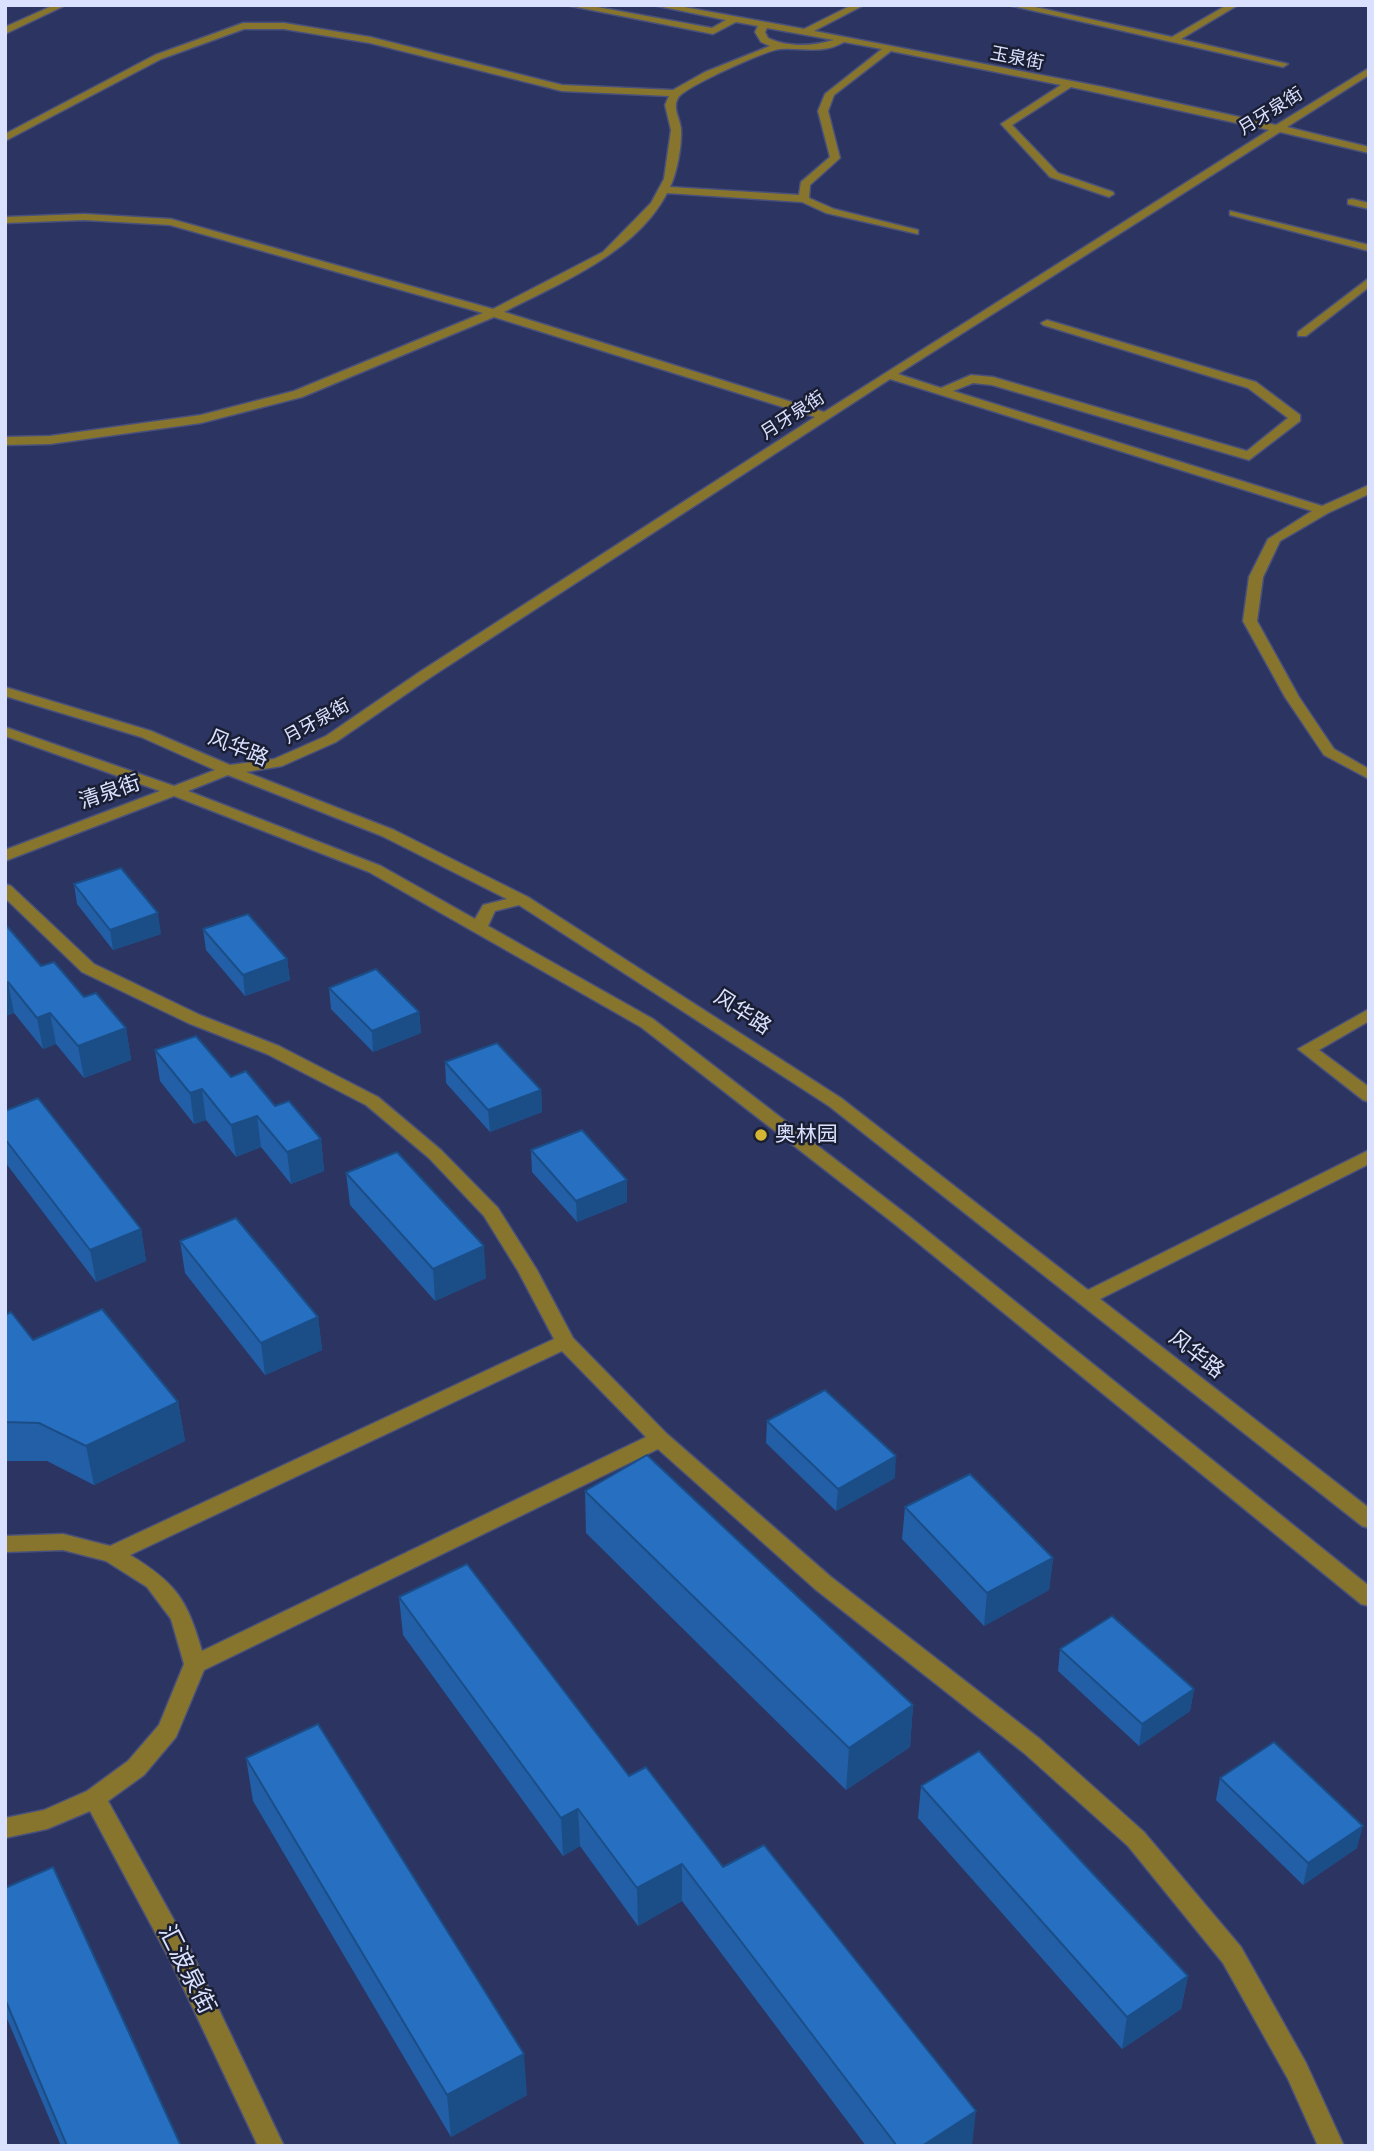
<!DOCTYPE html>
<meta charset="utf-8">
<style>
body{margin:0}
#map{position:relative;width:1374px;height:2151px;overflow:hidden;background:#2c3462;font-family:"Archivo Narrow",sans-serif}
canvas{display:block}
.frame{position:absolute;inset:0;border:7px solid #dae1fe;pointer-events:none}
</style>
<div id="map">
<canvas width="1374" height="2151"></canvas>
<div class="frame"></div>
</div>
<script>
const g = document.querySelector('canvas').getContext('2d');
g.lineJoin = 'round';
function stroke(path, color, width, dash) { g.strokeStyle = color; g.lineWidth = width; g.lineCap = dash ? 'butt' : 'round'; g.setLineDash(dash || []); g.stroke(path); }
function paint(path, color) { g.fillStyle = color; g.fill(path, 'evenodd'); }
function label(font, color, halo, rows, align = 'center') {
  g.font = font + ' "Archivo Narrow","Noto Sans SC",sans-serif'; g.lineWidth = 5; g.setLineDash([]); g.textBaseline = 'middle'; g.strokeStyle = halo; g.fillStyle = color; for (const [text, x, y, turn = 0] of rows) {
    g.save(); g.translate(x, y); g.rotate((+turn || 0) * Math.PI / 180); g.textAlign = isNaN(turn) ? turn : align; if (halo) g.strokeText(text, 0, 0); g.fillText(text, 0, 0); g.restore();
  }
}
const minor = new Path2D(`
 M54 5H66L5 34V27Z
 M566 5H586L712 28 726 20 653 5H673L804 29 852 5H864L814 31 1103 87 1276 125 1369 68V75L1287 127 1369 147V153L1280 132 898 374 941 388 971 375 993 377 1247 451 1288 418 1248 388 1043 325 1041 323 1047 320 1256 382 1300 415V421L1249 460 992 385 973 383 953 391 1322 506 1369 485V494L1328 513 1280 541 1263 577 1257 621 1299 697 1334 749 1369 769V779L1324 755 1285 697 1243 621 1249 577 1268 539 1312 511 890 379 431 677 336 742 282 766 246 772 394 830 528 897 841 1098 1088 1290 1369 1150V1164L1100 1299 1369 1508V1528L1362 1526 829 1106 519 905 495 911 488 926 653 1019 910 1217 1369 1586V1606L1361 1604 896 1225 641 1027 369 872 174 796 5 861V850L160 791 5 736V727L174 786 215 770 141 737 5 696V687L151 731 230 765 274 759 326 736 421 671 815 417 494 317 302 397 201 423 50 444 5 445V437L50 436 201 415 294 391 483 313 170 225 84 220 5 223V217L84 214 171 219 493 309 603 252 651 203 664 179 671 130 665 105 669 96 562 91 370 43 284 29H244L161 59 5 141V134L155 55 243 23H284L370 37 562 85 673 90 705 72 770 46 761 42 755 32 758 26 736 22 713 34ZM767 28 834 40C812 46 790 48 768 38L765 32ZM844 42 882 49 825 94 818 111 830 157 801 182 799 195 670 187C677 173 682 145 681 129 680 118 672 108 678 98 684 87 767 50 780 49 802 47 822 55 844 42ZM891 51 1061 85 1001 124 1050 177 1109 197 1114 194 1113 192 1058 173 1012 125 1071 87 1269 130 824 412 504 312C560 283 636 253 667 193L802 202 826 213 918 234V230L834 209 809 198 810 185 840 158 828 111 834 95ZM228 775 382 836 507 899 483 905 475 919 381 866 188 791Z
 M1008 5H1026L1172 37 1227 5H1238L1181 39 1288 64 1283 67Z
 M1352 199 1369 203V209L1348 204V200Z
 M1230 211 1369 245V251L1230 215Z
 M1369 278V287L1306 336H1298V332Z
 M5 884 11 886 94 964 200 1015 279 1046 378 1097 441 1150 498 1208 537 1270 573 1338 667 1434 831 1577 1040 1739 1144 1832 1241 1947 1306 2063 1344 2146H1318L1288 2079 1223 1963 1128 1846 1024 1753 815 1589 658 1449 204 1670 176 1737 144 1775 108 1801 190 1949 284 2146H258L172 1964 90 1811 47 1829 5 1838V1818L44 1810 87 1791 128 1761 159 1725 184 1664 171 1619 147 1587 106 1561 63 1550 5 1552V1536L63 1534 110 1546 554 1339 518 1271 484 1216 429 1158 366 1105 267 1054 188 1023 82 972 5 898ZM562 1351 646 1437 202 1651C187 1599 176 1583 130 1555Z
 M1369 1009V1021L1319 1050 1369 1087V1102L1363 1100 1298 1049Z`);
stroke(minor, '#48507b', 3);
paint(minor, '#87752e');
paint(new Path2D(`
 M74 884 161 934 113 950 77 904Z
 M5 924 41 966 126 1028 131 1060 84 1078 56 1044 43 1049 14 1013 5 1016Z
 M203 929 287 959 290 980 245 996 206 950Z
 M329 988 419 1012 421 1033 373 1052 331 1009Z
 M155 1050 231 1077 321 1139 324 1171 291 1184 261 1147 236 1157 206 1120 194 1124 160 1081Z
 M445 1062 541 1090 542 1112 490 1132 446 1083Z
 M5 1111 141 1229 146 1261 96 1282 5 1162Z
 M531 1150 627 1202 577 1222 532 1172Z
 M346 1173 486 1278 435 1301 350 1205Z
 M180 1241 318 1317 322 1350 265 1375 185 1273Z
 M5 1315 33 1340 178 1402 185 1441 94 1485 47 1461H5Z
 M767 1421 895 1478 836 1511 766 1443Z
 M585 1491 913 1705 910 1747 846 1790 586 1533Z
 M905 1507 1053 1558 1049 1590 984 1626 902 1539Z
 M399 1597 629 1776 723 1867 972 2146H866L682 1901 638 1926 580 1846 563 1856 403 1635Z
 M1060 1649 1194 1689 1190 1711 1139 1746 1058 1671Z
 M246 1758 527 2095 451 2137 253 1801Z
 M1220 1778 1357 1848 1303 1885 1216 1800Z
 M921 1786 1188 1976 1181 2009 1122 2049 918 1818Z
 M5 1888 181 2146H61L5 2014Z`), '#225fa6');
paint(new Path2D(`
 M158 913 161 934 113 950 110 930Z
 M287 959 290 980 245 996 243 975Z
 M8 982 14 1013 5 1016V983Z
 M419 1012 421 1033 373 1052 372 1031Z
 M50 1013 56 1044 43 1049 37 1018Z
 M126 1028 131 1060 84 1078 78 1046Z
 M202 1089 206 1120 194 1124 190 1093Z
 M541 1090 542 1112 490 1132 488 1110Z
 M257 1116 261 1147 236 1157 231 1125Z
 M321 1139 324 1171 291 1184 287 1152Z
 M627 1180V1202L577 1222 576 1201Z
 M141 1229 146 1261 96 1282 90 1250Z
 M484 1246 486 1278 435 1301 433 1269Z
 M318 1317 322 1350 265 1375 261 1343Z
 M178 1402 185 1441 94 1485 86 1446Z
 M896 1456 895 1478 836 1511 838 1489Z
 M1053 1558 1049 1590 984 1626 987 1593Z
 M1194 1689 1190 1711 1139 1746 1142 1724Z
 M913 1705 910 1747 846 1790 849 1748Z
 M578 1809 580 1846 563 1856 561 1818Z
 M1363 1826 1357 1848 1303 1885 1308 1863Z
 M682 1864V1901L638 1926 637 1888Z
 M1188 1976 1181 2009 1122 2049 1127 2017Z
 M524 2054 527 2095 451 2137 447 2095Z
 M976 2111 972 2146H922Z`), '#1b4e87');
const building = new Path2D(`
 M121 868 158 913 110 930 74 884Z
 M248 914 287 959 243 975 203 929Z
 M5 924 41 966 54 962 84 997 96 993 126 1028 78 1046 50 1013 37 1018 8 982 5 983Z
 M376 969 419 1012 372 1031 329 988Z
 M196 1036 231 1077 246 1071 275 1106 289 1101 321 1139 287 1152 257 1116 231 1125 202 1089 190 1093 155 1050Z
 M497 1043 541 1090 488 1110 445 1062Z
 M38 1098 141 1229 90 1250 5 1139V1111Z
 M582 1130 627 1180 576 1201 531 1150Z
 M397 1152 484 1246 433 1269 346 1173Z
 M236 1218 318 1317 261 1343 180 1241Z
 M102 1309 178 1402 86 1446 39 1423 5 1422V1315L11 1312 33 1340Z
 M825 1390 896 1456 838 1489 767 1421Z
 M647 1455 913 1705 849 1748 585 1491Z
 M970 1474 1053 1558 987 1593 905 1507Z
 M467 1564 629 1776 646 1767 723 1867 764 1845 976 2111 922 2146H897L682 1864 637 1888 578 1809 561 1818 399 1597Z
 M1112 1616 1194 1689 1142 1724 1060 1649Z
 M318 1724 524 2054 447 2095 246 1758Z
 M1274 1742 1363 1826 1308 1863 1220 1778Z
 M979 1751 1188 1976 1127 2017 921 1786Z
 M53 1867 181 2146H67L5 1999V1888Z`);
paint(building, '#276fc1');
stroke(building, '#1b4e87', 2);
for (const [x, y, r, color] of [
 [761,1135,7,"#d5b534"]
]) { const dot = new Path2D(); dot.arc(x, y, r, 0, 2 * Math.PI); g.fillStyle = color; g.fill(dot); stroke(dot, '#1a1e33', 2.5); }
label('18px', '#dae1fe', '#1a1e33', [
 ["玉泉街",1017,59,11],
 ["月牙泉街",1271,112,-32],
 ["月牙泉街",793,416,-33],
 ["月牙泉街",317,722,-29]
]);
label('21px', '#dae1fe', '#1a1e33', [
 ["风华路",238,749,22],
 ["清泉街",110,793,-19],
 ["风华路",742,1013,33],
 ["风华路",1196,1355,38]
]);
label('21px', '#dae1fe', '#1a1e33', [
 ["奥林园",775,1135]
], 'left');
label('24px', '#dae1fe', '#1a1e33', [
 ["汇波泉街",186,1970,63]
]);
</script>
